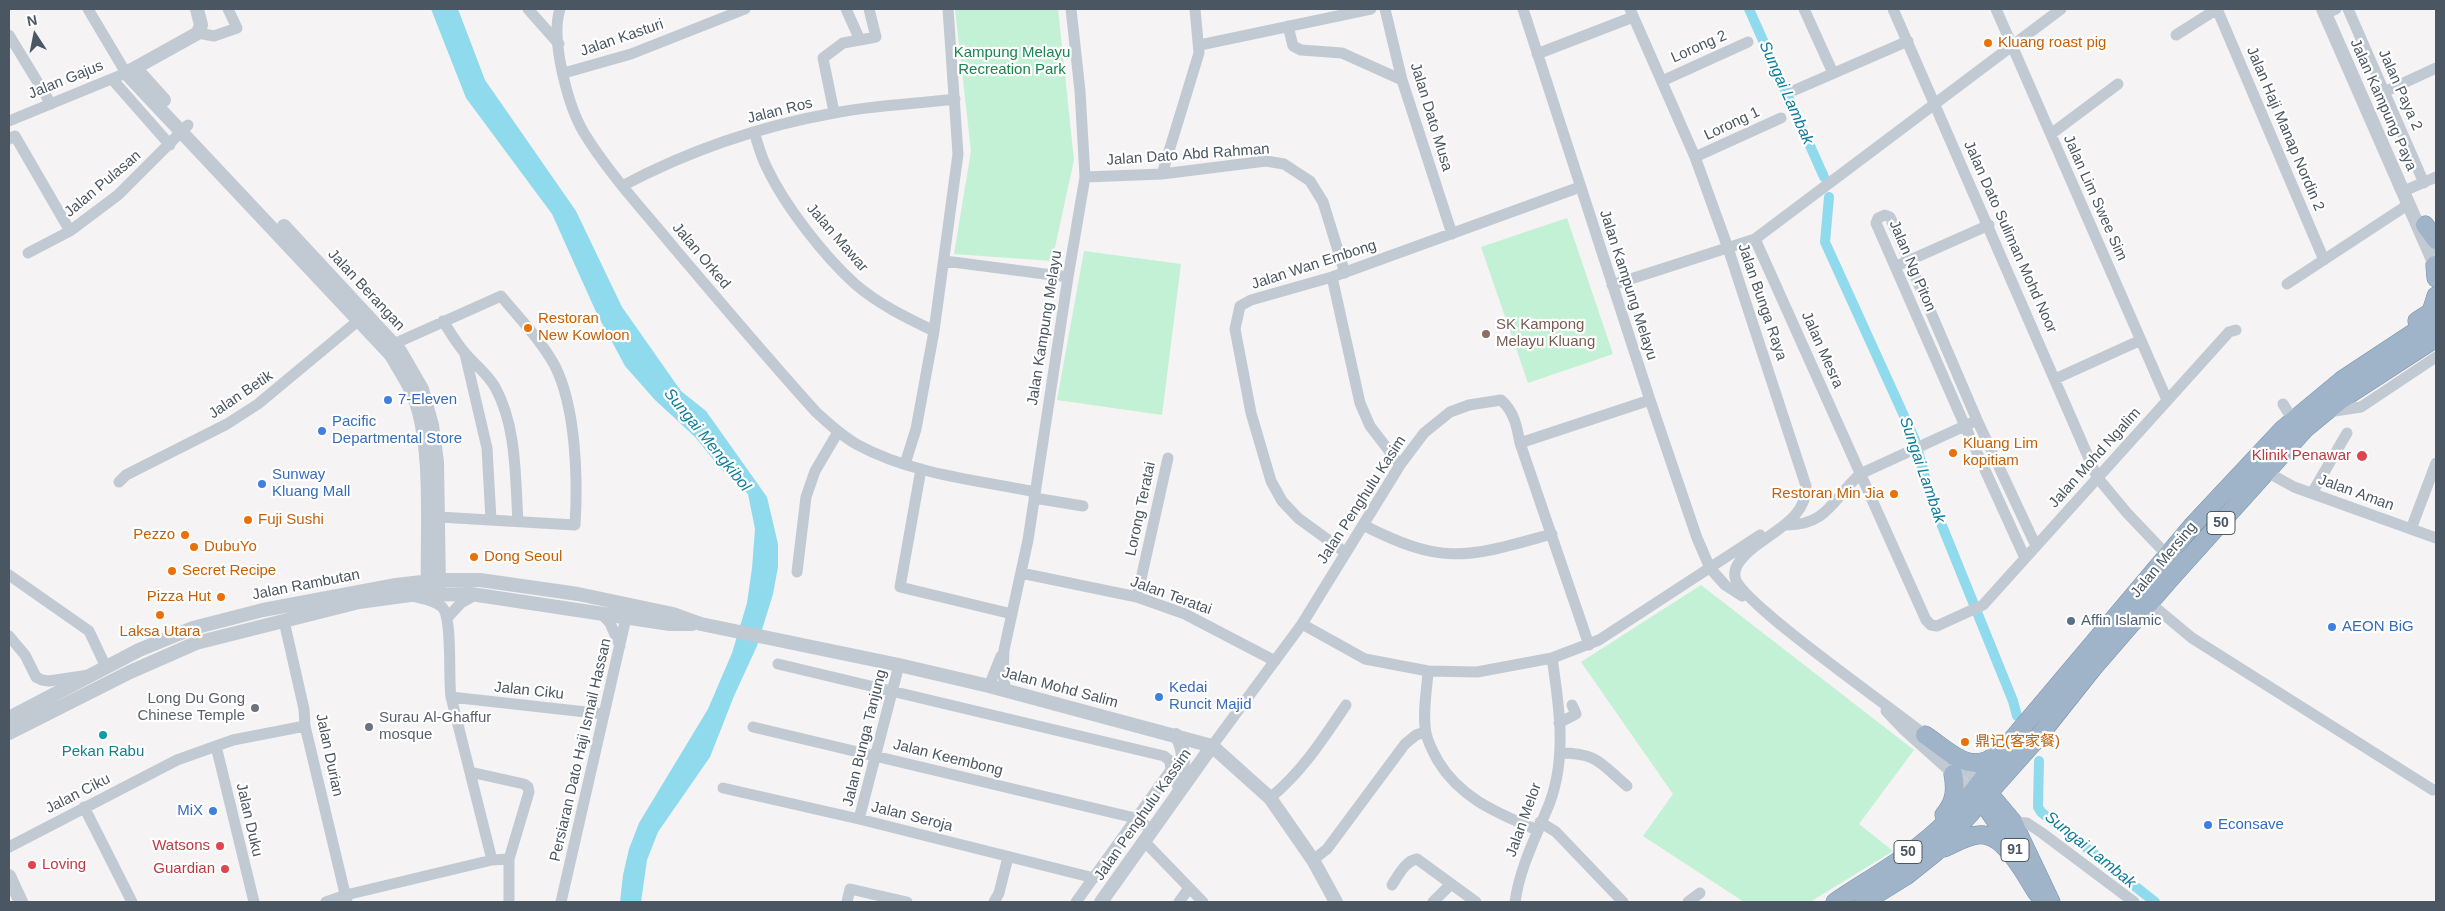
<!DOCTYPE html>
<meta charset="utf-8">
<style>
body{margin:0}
#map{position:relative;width:2445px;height:911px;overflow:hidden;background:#f5f3f3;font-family:Helvetica,sans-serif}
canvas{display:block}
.frame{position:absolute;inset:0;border:10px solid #4a5661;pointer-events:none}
.north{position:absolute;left:10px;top:10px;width:50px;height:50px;-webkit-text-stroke:4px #fff;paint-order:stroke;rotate:349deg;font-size:14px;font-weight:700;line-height:20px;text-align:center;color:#4a5661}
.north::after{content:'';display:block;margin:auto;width:18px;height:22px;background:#4a5661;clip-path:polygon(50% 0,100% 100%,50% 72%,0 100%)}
</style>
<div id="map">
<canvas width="2445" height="911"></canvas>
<div class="frame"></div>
<div class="north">N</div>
</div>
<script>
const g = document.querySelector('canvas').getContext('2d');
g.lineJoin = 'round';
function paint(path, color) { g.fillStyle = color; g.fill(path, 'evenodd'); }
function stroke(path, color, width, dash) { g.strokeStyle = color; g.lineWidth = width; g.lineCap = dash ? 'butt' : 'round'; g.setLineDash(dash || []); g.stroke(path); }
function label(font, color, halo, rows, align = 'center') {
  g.font = font + ' Helvetica,"Noto Sans SC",sans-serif'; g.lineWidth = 4.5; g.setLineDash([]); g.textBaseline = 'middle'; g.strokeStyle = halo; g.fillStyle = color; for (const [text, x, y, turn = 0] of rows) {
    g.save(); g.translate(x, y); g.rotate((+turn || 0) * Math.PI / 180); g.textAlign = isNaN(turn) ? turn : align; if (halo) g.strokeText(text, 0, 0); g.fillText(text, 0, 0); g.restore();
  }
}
paint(new Path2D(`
 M955 9H1058L1074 160 1052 261 954 254 971 151Z
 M1567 218 1613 354 1528 383 1481 247Z
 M1084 251 1181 264 1162 415 1057 400Z
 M1701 585 1914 750 1859 824 1893 851 1810 902H1744L1643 836 1673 794 1581 662Z`), '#c3f1d5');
paint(new Path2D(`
 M431 9H458L485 80 576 211 622 307 681 391 706 411 767 497 778 544V567L773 594 757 646 734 696 710 757 658 832 647 860 641 902H620L623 875 629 849 639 823 708 709 732 653 747 603 752 568 755 529 748 494 721 469 695 437 655 400 625 366 597 314 552 214 466 98Z`), '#90daee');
stroke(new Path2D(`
 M1749 9 1824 177
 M1829 197 1825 242 1915 440 1930 496 2013 701 2017 716
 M2039 761 2038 807 2041 812 2155 902`), '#90daee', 10);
const trunk = new Path2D(`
 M2425 225 2436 240
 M2435 265 2436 278
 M2417 321 2431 312 2436 296
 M1925 735C1951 752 1969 776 1998 754
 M1982 785 2013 822 2051 902
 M1974 793 1982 801 2013 846
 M1944 815C1955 802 1956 790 1953 774
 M1944 848C1956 843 1971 833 1984 835 2006 837 2026 876 2037 893
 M1835 902C1872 877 1915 854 1947 821 1969 799 1987 774 2004 749L2192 526 2283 429 2342 380 2436 318
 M1864 902 1906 876 1936 852 2035 741 2093 668 2170 579 2305 429 2339 401 2436 338`);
stroke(trunk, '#7690ad', 19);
stroke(new Path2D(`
 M528 9 559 44
 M560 9C550 39 568 106 584 133 610 175 644 211 675 249 722 304 768 359 816 412 829 424 842 436 858 445 911 474 977 480 1035 492
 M1385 9 1402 80 1452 234
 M1523 9 1650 400 1697 538 1710 568 1725 585 1742 596
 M1630 9 1695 157 1728 248 1806 486C1807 521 1767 533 1746 554 1740 560 1733 568 1735 577 1738 602 1901 714 1930 739
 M1804 9 1833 73
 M1893 9 2097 477 2127 513 2168 556
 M1996 9 2167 400
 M2217 9 2324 260
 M2348 9 2424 183
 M2325 14 2336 9
 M1288 26 1293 46 1301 50 1342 53 1402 80
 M198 33 214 36 237 28 228 9
 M9 35 51 104
 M2176 35 2217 9
 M860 40 876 37 869 9
 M1200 45 1371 9
 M1537 54 1633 17
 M564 73 631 54 745 9
 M112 79 170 145
 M1662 81 1748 42
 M1795 90 1908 41
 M2384 92 2436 68
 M834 112 823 58 843 43 860 40 846 9
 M9 121 126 73 88 9
 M754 132C758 144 761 157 767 168 785 206 824 256 855 284 878 304 907 318 934 331
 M2051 134 2118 84
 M9 139 15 136 70 231
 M1695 157 1781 118
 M1162 174 1199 53 1195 9
 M1085 177 1162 174 1266 161 1284 164 1310 181 1323 202 1345 273
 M622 186C688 151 761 126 834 113 873 105 915 104 955 99
 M2404 191 2436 177
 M1755 239 1926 620 1931 625 1937 626 1983 605 2229 332 2236 330
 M28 253 70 231 118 195 188 125
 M945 261 1068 277
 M1901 264 1989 225
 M1332 277 1360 403 1370 426 1400 465
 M2287 284 2409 204
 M1612 285 1755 239 2061 9
 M443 321C450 332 457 344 465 353 474 364 487 373 495 387 517 427 515 477 518 521
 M387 347 501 296C519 318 541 340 555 366 576 408 578 479 575 525L439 517
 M465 354 487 448 491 520
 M2055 379 2141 340
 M2283 404 2293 420
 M2328 412 2361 407 2436 357
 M1520 443 1650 400
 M905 464 916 429 934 331 958 154 948 9
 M921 469 900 587 1012 614
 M2267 472 2294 487 2436 538
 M119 482 126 475 227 424 258 404 365 315
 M2312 493 2347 433
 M1034 498 1083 506
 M1363 525C1446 567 1467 557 1552 534
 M1785 525C1827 526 1833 499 1860 474L1971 423
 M2411 529 2436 463
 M1346 553 1298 518 1282 501 1271 481 1251 413 1235 329 1240 306 1251 300 1332 277 1580 187
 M2025 558 1965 426 1876 223 1878 218 1885 215 1890 217 1977 420 2036 546
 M797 572 806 497 815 471 838 432
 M1021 573 1137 597 1185 614 1275 661
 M9 575 89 631 106 667
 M416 597C424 599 436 601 442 607 453 617 448 678 451 697L492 860
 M1137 597 1168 458
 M2150 603 2192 638 2433 790
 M601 613 610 623 620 646
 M448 617 461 603 477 594
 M284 621 304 709 305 726 347 902
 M1302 624 1365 659 1428 671 1477 672 1552 658 1599 640 1760 535
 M9 636 25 655 36 677 42 680 49 681 89 675
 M778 664 1164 756 1170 761 1171 770 1076 902
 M1428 671C1427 691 1422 713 1426 733 1428 743 1433 752 1438 761 1461 799 1498 813 1537 830
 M989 686 1001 656
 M1006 691 1003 676 1004 650 1028 540 1068 277 1085 177 1080 91 1071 9
 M451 697 604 714
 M1886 711 1904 730 1973 792
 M1559 723 1576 714 1572 705
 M753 727 1135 818 1152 830
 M216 746 254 902
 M1212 746 1302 624 1400 465 1424 433 1450 412 1469 405 1501 400C1514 411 1517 427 1520 443L1589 645
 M1560 753C1598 753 1600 763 1627 786
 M1955 761 1980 783
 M723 788 859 819 1094 878
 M1270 798C1302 772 1323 739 1346 705
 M84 807 132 902
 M859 819 899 665
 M1540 822 1556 832 1623 902
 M2013 822 2027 823 2042 833 2134 902
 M1144 841 1203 902
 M9 847 177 760 233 740 305 726
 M1313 860 1327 849 1405 744 1416 735 1425 732
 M1392 885C1398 876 1405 861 1417 859L1476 902
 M326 902 346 895 492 860 509 859 529 792 528 787 524 784 470 772
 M509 902V859
 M561 902 628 609
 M847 902 850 889 907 902
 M994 902 999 893 1008 857
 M1179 902 1189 888
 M1433 902 1451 884
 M1515 902C1520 866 1537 835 1550 802 1567 756 1559 704 1552 658
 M1688 902 1700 893`), '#c1cad2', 11);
stroke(new Path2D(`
 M197 9 201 25 198 33 126 73 391 355C398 367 406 379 412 392 435 443 426 537 428 594
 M2323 9 2436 267
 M136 69 164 100
 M284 226 400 351 422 389 432 425 437 462 439 588
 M9 718 139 650 193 628 263 610 396 585 439 580H480L578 594 673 614 701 624 899 665 989 686 1212 746 1270 798 1313 860 1336 902
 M9 733 130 672 196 643 359 602 410 595 471 594 670 624H692
 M1176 735C1187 753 1183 766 1179 786
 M9 876 21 902
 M1101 902 1212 746`), '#c1cad2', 14);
stroke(trunk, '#9fb4c9', 18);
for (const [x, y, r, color] of [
 [1988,43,5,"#e8710a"],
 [528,328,5,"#e8710a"],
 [1486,334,5,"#8d6e63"],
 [388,400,5,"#3f7fe0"],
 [322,431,5,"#3f7fe0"],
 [1953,453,5,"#e8710a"],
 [2362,456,6,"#e0444e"],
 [262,484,5,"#3f7fe0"],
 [1894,494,5,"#e8710a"],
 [248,520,5,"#e8710a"],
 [185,535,5,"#e8710a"],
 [194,547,5,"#e8710a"],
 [474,557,5,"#e8710a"],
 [172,571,5,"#e8710a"],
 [221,597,5,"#e8710a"],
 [160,615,5,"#e8710a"],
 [2071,621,5,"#5c6f8a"],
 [2332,627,5,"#3f7fe0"],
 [1159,697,5,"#3f7fe0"],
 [255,708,5,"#6b7280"],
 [369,727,5,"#6b7280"],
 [103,735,5,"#0f9aa8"],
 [1965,742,5,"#e8710a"],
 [213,811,5,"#3f7fe0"],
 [2208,825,5,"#3f7fe0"],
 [220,846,5,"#e0444e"],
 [32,865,5,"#e0444e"],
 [225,869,5,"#e0444e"]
]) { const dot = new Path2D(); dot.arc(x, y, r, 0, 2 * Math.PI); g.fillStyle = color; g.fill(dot); stroke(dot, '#fff', 2); }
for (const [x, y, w] of [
 [2221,523,28],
 [2015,850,28],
 [1908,852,28]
]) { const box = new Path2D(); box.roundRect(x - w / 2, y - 11.5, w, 23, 4); g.fillStyle = '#fff'; g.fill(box); stroke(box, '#4a5661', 1); }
label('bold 14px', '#4a5661', null, [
 ["50",2221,523],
 ["91",2015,850],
 ["50",1908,852]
]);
label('15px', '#4a5661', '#fff', [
 ["Jalan Kasturi",622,38,-19],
 ["Lorong 2",1699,47,-24],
 ["Jalan Gajus",66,80,-22],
 ["Jalan Paya 2",2400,90,66],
 ["Jalan Kampung Paya",2383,105,66],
 ["Jalan Ros",780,111,-14],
 ["Jalan Dato Musa",1431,117,73],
 ["Lorong 1",1732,124,-25],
 ["Jalan Haji Manap Nordin 2",2285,129,67],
 ["Jalan Dato Abd Rahman",1188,155,-4],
 ["Jalan Pulasan",103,184,-40],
 ["Jalan Lim Swee Sim",2095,198,66],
 ["Jalan Dato Suliman Mohd Noor",2010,237,66],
 ["Jalan Mawar",837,238,49],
 ["Jalan Orked",701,256,50],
 ["Jalan Wan Embong",1314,265,-18],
 ["Jalan Ng Piton",1912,266,67],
 ["Jalan Kampung Melayu",1628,285,72],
 ["Jalan Berangan",366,290,47],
 ["Jalan Bunga Raya",1762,302,71],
 ["Jalan Kampung Melayu",1045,328,-81],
 ["Jalan Mesra",1822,350,66],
 ["Jalan Betik",241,395,-34],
 ["Jalan Mohd Ngalim",2095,458,-48],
 ["Jalan Aman",2356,493,20],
 ["Jalan Penghulu Kasim",1362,500,-57],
 ["Lorong Teratai",1141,509,-78],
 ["Jalan Mersing",2164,560,-50],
 ["Jalan Rambutan",306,585,-11],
 ["Jalan Teratai",1171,596,20],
 ["Jalan Mohd Salim",1060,688,15],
 ["Jalan Ciku",529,691,6],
 ["Jalan Bunga Tanjung",865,738,-76],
 ["Persiaran Dato Haji Ismail Hassan",581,750,-77],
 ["Jalan Durian",329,755,78],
 ["Jalan Keembong",948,758,14],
 ["Jalan Ciku",78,794,-27],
 ["Jalan Penghulu Kassim",1143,815,-55],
 ["Jalan Seroja",912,817,14],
 ["Jalan Duku",249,820,77],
 ["Jalan Melor",1524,820,-70]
]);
label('15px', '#c56008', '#fff', [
 ["Kluang roast pig",1998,43],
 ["Restoran",538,319],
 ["New Kowloon",538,336],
 ["Kluang Lim",1963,444],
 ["kopitiam",1963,461],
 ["Restoran Min Jia",1884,494,"right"],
 ["Fuji Sushi",258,520],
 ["Pezzo",175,535,"right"],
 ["DubuYo",204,547],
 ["Dong Seoul",484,557],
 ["Secret Recipe",182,571],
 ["Pizza Hut",211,597,"right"],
 ["Laksa Utara",160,632,"center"],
 ["鼎记(客家餐)",1975,742]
], 'left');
label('15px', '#17864f', '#fff', [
 ["Kampung Melayu",1012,53],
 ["Recreation Park",1012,70]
]);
label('15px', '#785e54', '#fff', [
 ["SK Kampong",1496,325],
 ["Melayu Kluang",1496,342]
], 'left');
label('15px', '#366cbe', '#fff', [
 ["7-Eleven",398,400],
 ["Pacific",332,422],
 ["Departmental Store",332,439],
 ["Sunway",272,475],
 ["Kluang Mall",272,492],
 ["AEON BiG",2342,627],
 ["Kedai",1169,688],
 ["Runcit Majid",1169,705],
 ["MiX",203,811,"right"],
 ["Econsave",2218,825]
], 'left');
label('15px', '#be3a42', '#fff', [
 ["Klinik Penawar",2351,456],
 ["Watsons",210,846],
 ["Loving",42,865,"left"],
 ["Guardian",215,869]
], 'right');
label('15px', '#4e5e75', '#fff', [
 ["Affin Islamic",2081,621]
], 'left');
label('15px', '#5b616d', '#fff', [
 ["Long Du Gong",245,699],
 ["Chinese Temple",245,716],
 ["Surau Al-Ghaffur",379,718,"left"],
 ["mosque",379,735,"left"]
], 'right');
label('15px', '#0d838f', '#fff', [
 ["Pekan Rabu",103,752]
]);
label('italic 16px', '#0c7c9b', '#fff', [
 ["Sungai Lambak",1786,93,66],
 ["Sungai Mengkibol",707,440,51],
 ["Sungai Lambak",1922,470,71],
 ["Sungai Lambak",2090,850,39]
]);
</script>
